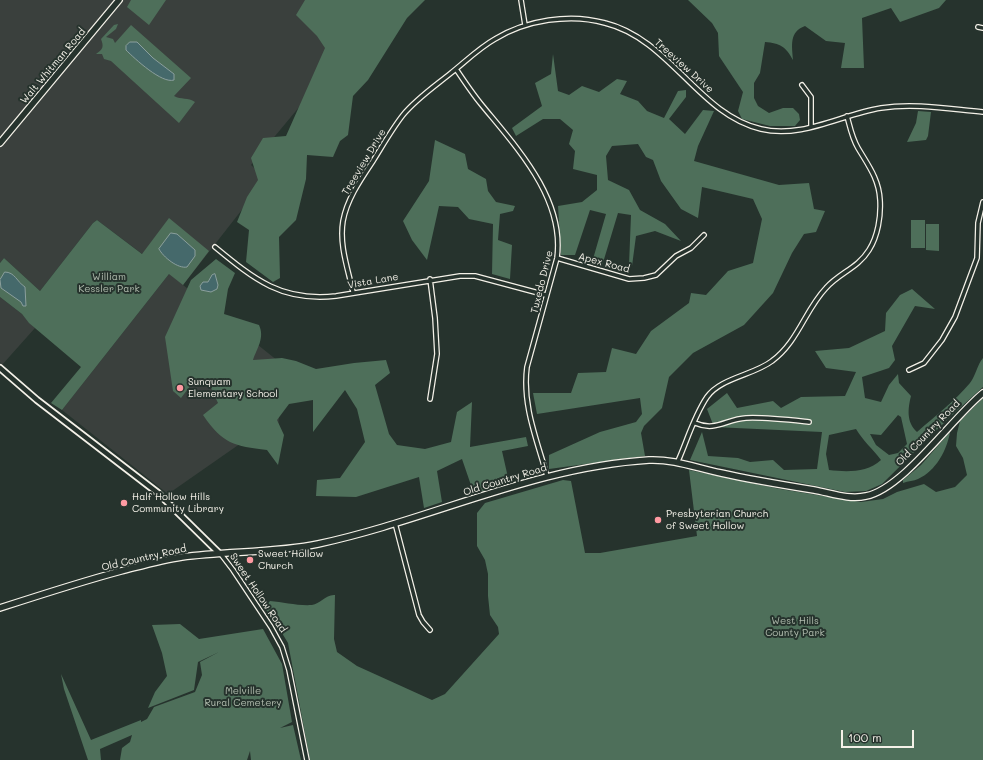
<!DOCTYPE html>
<style>
body{margin:0}
#map{position:relative;width:983px;height:760px;overflow:hidden;background:#26332d;font-family:Mali,sans-serif}
canvas{display:block}
.scale{position:absolute;left:841px;top:730px;width:73px;height:18px;box-sizing:border-box;border:2px solid #f4f1e8;border-top:0;padding-left:5px;font-size:12px;line-height:14px;white-space:nowrap;color:#f4f1e8;-webkit-text-stroke:3px #26332d;paint-order:stroke}
</style>
<div id="map">
<canvas width="983" height="760"></canvas>
<div class="scale">100 m</div>
</div>
<script>
const g = document.querySelector('canvas').getContext('2d');
g.lineJoin = 'round';
function paint(path, color) { g.fillStyle = color; g.fill(path, 'evenodd'); }
function stroke(path, color, width, dash) { g.strokeStyle = color; g.lineWidth = width; g.lineCap = dash ? 'butt' : 'round'; g.setLineDash(dash || []); g.stroke(path); }
function label(font, color, halo, rows, align = 'center') {
  g.font = font + ' Mali,sans-serif'; g.lineWidth = 4; g.setLineDash([]); g.textBaseline = 'middle'; g.strokeStyle = halo; g.fillStyle = color; for (const [text, x, y, turn = 0] of rows) {
    g.save(); g.translate(x, y); g.rotate((+turn || 0) * Math.PI / 180); g.textAlign = isNaN(turn) ? turn : align; if (halo) g.strokeText(text, 0, 0); g.fillText(text, 0, 0); g.restore();
  }
}
paint(new Path2D(`
 M0 0H388L251 165 266 179 183 285 283 365 278 429 267 425 168 494 62 410 169 274 97 220 93 223 40 291 4 258 0 263Z
 M0 297 22 314 35 328 2 365 0 362Z`), '#3a403d');
paint(new Path2D(`
 M131 0H166L149 25 127 7Z
 M305 0H425L407 18 368 80 353 96 348 135 340 141 333 157 307 155 306 179 296 220 279 237 280 278 273 282 246 262 249 230 237 222 247 197 258 180 251 158 263 138 286 136 325 48 317 36 296 15Z
 M688 0H946L939 8 900 22 891 8 862 18 864 68H841L845 43 826 41 805 26C789 32 792 45 793 60 786 47 780 43 765 42L760 73 754 83V98L758 106 769 113 783 108H793L799 114 800 120 795 126H770L742 119 738 111 743 92 719 56 718 33 712 23Z
 M118 24 116 29 106 37 113 39 115 43 131 25 191 78 174 96C181 100 188 97 195 102L179 123 111 61 104 59 102 54H96C103 49 104 47 101 39L114 25Z
 M553 54 558 91 569 95 582 86 599 92 617 79 627 81 620 94 638 101 647 111 664 118 678 91 686 90V97L669 119 685 134 703 110 714 111 698 146 694 161 779 185 809 183 814 209 825 211 816 232 804 234 792 253 773 293 744 325 693 353 669 377 662 408 644 426 641 433 645 456 549 469V455L600 432 636 422 642 414 640 398 537 414 533 393H571L578 373 606 372 612 348 636 354 651 331 689 303 691 293 706 295 728 271 753 263 762 219 753 199 702 187 698 218 681 209 661 181 653 160 646 157 638 144 612 146 606 156 608 180 629 190 640 210 665 224 681 241 655 231 636 236 632 266 629 265 631 215 618 213 602 266 593 259 606 214 590 210 575 255H561L558 206 582 202 597 190V175L573 169 575 151 569 144 573 130 560 119H543L516 136 512 128 542 106 535 83 551 74Z
 M918 111 931 112 928 136 926 140 907 142 916 123Z
 M435 140 465 154 468 169 486 179 488 191 496 202 515 206 513 211 500 214 498 240 512 245 510 279 492 274 493 224 469 219 458 207 439 206 427 260 412 240 403 221 429 181Z
 M169 218 209 251 183 285 169 274 62 410 51 403 81 367 29 323 22 314 0 297V263L4 258 40 291 93 223 97 220 142 254Z
 M911 220H925V248H911Z
 M926 224H939V251L926 250Z
 M216 259 235 273 228 289 224 314 259 325C265 338 257 348 253 360L282 358 296 361 316 369 354 363 386 360 390 373 375 385 389 434 397 445 425 449 451 442 457 412 472 402 470 447 526 437 528 446 502 451 509 482 474 494 462 459 437 471 442 502 424 508 419 477 356 497 316 496 317 480 340 478 365 442 357 409 345 390 313 432V400L289 404 277 420 284 435 278 465 267 450C234 446 223 444 203 415L218 403 211 388 194 381 181 398 173 391 165 337 191 280Z
 M912 289 935 309 915 306 892 346 895 360 889 368 862 377 865 398 881 402 889 385 898 374 899 383 911 396C908 408 906 422 917 432 935 416 955 401 970 383 976 375 977 365 983 358V387L950 417 882 484 866 491 845 492 690 460 702 432 708 456 738 458 750 462 773 460 784 470 817 469 822 432 714 427 707 409 727 393 737 408 773 401 781 408 801 397 845 396 856 372 826 368 815 351 849 348 885 331 886 313 900 295ZM898 415 901 417 907 444 898 453 889 455 876 445 870 434 881 435ZM856 429C863 441 873 449 881 460 867 473 846 472 829 470L826 454 829 435Z
 M983 398V760H310L288 643 271 615 264 608 270 601C283 602 298 606 312 605 320 604 326 594 335 595L334 639 337 652 357 666 432 700 445 694 499 634 498 627 490 615 488 596V574L485 560 477 546V513L485 503 563 480 571 481 585 553H600L697 536 689 470 780 489 861 502 883 499 897 492 924 484 936 492 955 487 967 475 963 458 956 446 957 433 960 421Z
 M950 432C947 450 936 471 918 479 914 481 908 481 903 483V480L921 465Z
 M180 624 199 639 263 629 282 664 292 722 280 728 293 725 301 760H251L250 751 247 760H120L122 748 130 742 132 735 100 749 101 760H88L64 689 61 674 91 740 141 720V722L147 719 154 707 195 692 202 675 200 662 219 652 198 662 194 690 148 708 155 692 167 676 162 653 152 625Z`), '#4e6f5a');
const water = new Path2D(`
 M130 42H137L153 58 174 74V80C162 84 135 59 126 50V46Z
 M171 233 177 234 195 250V256L187 267C178 269 163 257 159 249Z
 M5 272C15 272 17 282 25 287L26 306H23L21 302 1 288 0 280Z
 M215 274 218 285 217 289 211 292 201 290 200 286 203 282H208L212 275Z`);
paint(water, '#45696b');
stroke(water, '#8b9f9d', 1);
const minor = new Path2D(`
 M521 0 525 25
 M978 27 983 28
 M456 69C464 81 472 93 481 104 516 147 565 198 557 258L527 367C522 405 537 440 547 476
 M802 85 811 97V127
 M215 247C255 280 282 302 336 296L460 276H475L546 295
 M557 258 629 279 644 278 656 275 676 256 691 248 704 235
 M430 279 435 318 437 354 430 399
 M353 292C348 269 339 245 343 221 347 199 361 179 373 161 383 145 392 129 403 115 416 99 435 86 451 73 465 62 479 48 495 39 526 20 570 13 605 23 670 39 699 115 761 129 802 139 842 114 881 108 915 103 949 109 983 112
 M909 370 924 363 942 340 955 317 977 258 978 223 983 202
 M695 423C716 432 726 419 746 418 764 417 790 420 809 422
 M678 461C687 441 694 416 707 397 720 378 754 375 772 361 798 342 805 310 826 288 839 273 858 268 869 250 878 236 881 216 880 200 879 179 868 165 858 148 852 138 850 127 847 116
 M395 523 419 615 423 622 430 630
 M220 553 233 570 271 627 282 647 289 670 307 760`);
const tertiary = new Path2D(`
 M0 368 37 400 158 493 219 553`);
const secondary = new Path2D(`
 M0 143 119 0
 M0 608C40 595 80 582 121 571 141 566 162 560 182 557 226 551 276 553 318 544 430 520 534 467 649 460 675 459 696 468 721 473 752 480 783 485 814 490 831 493 849 500 866 496 903 489 952 418 983 393`);
stroke(minor, '#f4f1e8', 6);
stroke(tertiary, '#f4f1e8', 8);
stroke(secondary, '#f4f1e8', 8);
stroke(minor, '#26332d', 3.5);
stroke(tertiary, '#26332d', 4.5);
stroke(secondary, '#26332d', 5.5);
for (const [x, y, r, color] of [
 [180,388,4,"#ff9aa2"],
 [124,503,4,"#ff9aa2"],
 [658,520,4,"#ff9aa2"],
 [250,560,4,"#ff9aa2"]
]) { const dot = new Path2D(); dot.arc(x, y, r, 0, 2 * Math.PI); g.fillStyle = color; g.fill(dot); stroke(dot, '#26332d', 1.5); }
label('10px', '#f4f1e8', '#26332d', [
 ["Walt Whitman Road",53,66,-50],
 ["Treeview Drive",684,66,42],
 ["Treeview Drive",364,162,-59],
 ["Apex Road",604,263,15],
 ["Vista Lane",373,281,-10],
 ["Tuxedo Drive",542,282,-76],
 ["Old Country Road",928,433,-46],
 ["Old Country Road",505,480,-17],
 ["Old Country Road",144,558,-13],
 ["Sweet Hollow Road",258,593,56]
]);
label('10px', '#b2bdaf', '#26332d', [
 ["William",109,277],
 ["Kessler Park",109,289],
 ["West Hills",795,621],
 ["County Park",795,633],
 ["Melville",243,691],
 ["Rural Cemetery",243,703]
]);
label('10px', '#f4f1e8', '#26332d', [
 ["Sunquam",188,382],
 ["Elementary School",188,394],
 ["Half Hollow Hills",132,497],
 ["Community Library",132,509],
 ["Presbyterian Church",666,514],
 ["of Sweet Hollow",666,526],
 ["Sweet Hollow",258,554],
 ["Church",258,566]
], 'left');
</script>
